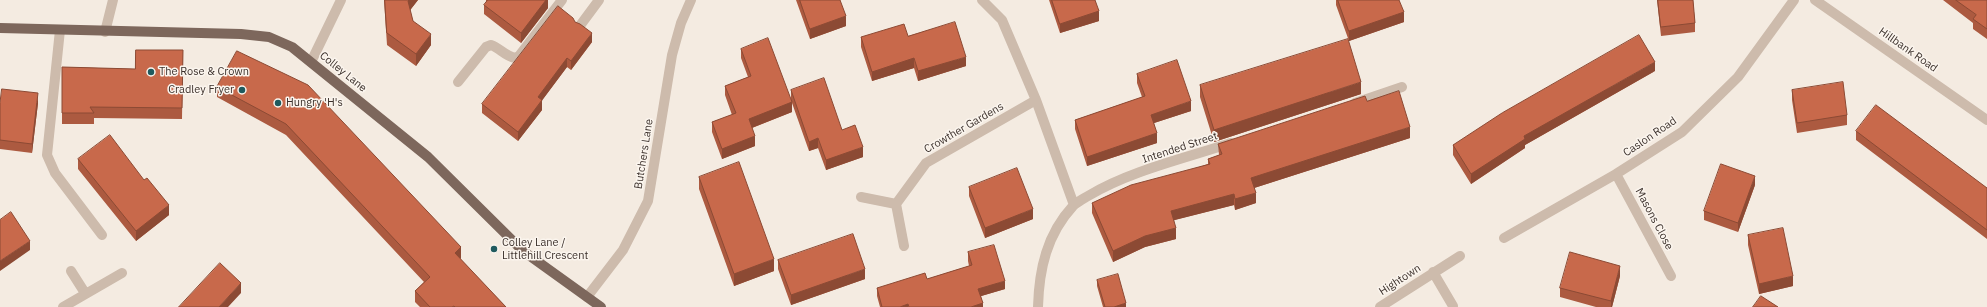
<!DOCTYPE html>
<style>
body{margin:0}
canvas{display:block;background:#f4ebe1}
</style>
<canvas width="1987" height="307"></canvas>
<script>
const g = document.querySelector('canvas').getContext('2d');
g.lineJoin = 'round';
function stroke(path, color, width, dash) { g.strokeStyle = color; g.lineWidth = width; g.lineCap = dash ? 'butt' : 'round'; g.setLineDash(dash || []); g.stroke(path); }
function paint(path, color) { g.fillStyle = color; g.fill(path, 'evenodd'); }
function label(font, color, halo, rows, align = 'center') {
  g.font = font + ' "IBM Plex Sans",sans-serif'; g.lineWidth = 3; g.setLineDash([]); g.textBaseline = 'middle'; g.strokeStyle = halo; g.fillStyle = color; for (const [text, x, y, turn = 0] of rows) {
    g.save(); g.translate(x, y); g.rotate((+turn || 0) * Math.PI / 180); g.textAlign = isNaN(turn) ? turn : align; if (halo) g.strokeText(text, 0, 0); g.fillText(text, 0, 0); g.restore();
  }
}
stroke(new Path2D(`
 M982 0 1002 20 1036 100 1074 205
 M1815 0 1987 120
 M579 27 599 0
 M60 30 47 155 55 173 102 235
 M105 32 113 0
 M311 62 341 0
 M458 82 486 47 491 45C500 48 505 56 515 58L519 56 562 0
 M1355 103 1402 87
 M1616 174 1671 276
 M861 197 896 204
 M1504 238 1616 174 1682 132 1738 77 1794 0
 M904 246 896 204 926 163 1036 100
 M71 271 85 293
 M1433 272 1453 306
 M587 297 623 250 648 201 672 55 681 23 691 0
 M63 307 122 273
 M1038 307C1039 269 1047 234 1073 206 1077 202 1083 199 1088 196 1129 171 1186 158 1231 143
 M1380 307 1460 256`), '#cdbbac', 10);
stroke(new Path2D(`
 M0 28 241 34 269 37 292 47 428 157 523 251 601 307`), '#7d675c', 10);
paint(new Path2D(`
 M384 0H418L410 10 413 21 431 45 416 66 387 45Z
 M486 0H548V8L521 43 484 14V5L486 3Z
 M796 0H840L846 26 810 39Z
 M1049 0H1095L1099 21 1060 33Z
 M1336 0H1399L1404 22 1349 41 1336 5Z
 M1657 0H1693L1695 23V32L1661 36Z
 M1943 0H1987V39L1973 29V23Z
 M575 22 592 42 571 70 567 67 542 100V110L518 141 482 113V104Z
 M908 36 966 66 918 81 914 68 872 81 861 47V37Z
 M741 49 791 100V90L842 130 863 157 826 170 818 148 809 151 792 103V112L752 128 755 146 722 159 712 132V122L732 115 725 95V86L748 77 741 58Z
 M183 50 182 119 94 118V124H62V67L135 69Z
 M237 51 461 258 460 259 506 307H420L415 302V291L424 282 286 135 217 97V87Z
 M1655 71 1525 145V148L1471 184 1453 155V145Z
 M1137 74 1191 111 1154 123 1157 143 1087 166 1075 129V120L1142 97 1137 83Z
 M1200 85 1361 94 1214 142 1200 97Z
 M1792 90 1847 115V125L1797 133 1792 100Z
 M1367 101 1410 138 1254 188 1256 203 1235 210 1234 205 1174 220 1176 239 1145 247 1113 262 1092 213V203L1208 164V159L1219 155 1218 144Z
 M0 103H38L32 153 0 149Z
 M1856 131 1987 188V239L1856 140Z
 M78 159 144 180 169 215 136 241 78 169Z
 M699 177 774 271 734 286 699 189Z
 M1755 185 1738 232 1704 220V211Z
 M969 187 1033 219 985 238 969 196Z
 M1748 235 1793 286 1759 294 1748 245Z
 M968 252 1005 289 981 296 983 307H880L877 296V288L927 279 969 266 968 261Z
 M778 260 865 279 791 305 778 269Z
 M1620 276 1612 307H1596L1560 297V288Z
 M1097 280 1126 307H1103L1097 286Z`), '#ac5a40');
paint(new Path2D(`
 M409 0H418L408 13V1Z
 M546 0H548V8L521 43V33Z
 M1099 11V21L1060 33V24Z
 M1404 12V22L1349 41V31Z
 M846 16V26L810 39V29Z
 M592 33V42L571 70V61Z
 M431 34V45L416 66V54Z
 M966 57V66L918 81V71Z
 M567 58V67L538 106V97Z
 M914 58V68L872 81V72Z
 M1655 62V71L1525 145V148L1471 184V174L1524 136Z
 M1361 82V94L1214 142V130Z
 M38 93V103L32 153V144Z
 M542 100V110L518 141V132Z
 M1191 101V111L1151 124V115Z
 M792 102V112L749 129V119Z
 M1410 127V138L1251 189V178Z
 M1157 133V143L1087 166V157Z
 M755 136V146L722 159V149Z
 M818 138V148L809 151V142Z
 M863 147V157L826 170V160Z
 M1755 176V185L1738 232V223Z
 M1256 193V203L1235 210V199Z
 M1234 194V205L1171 221V211Z
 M169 205V215L136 241V231Z
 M1033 209V219L985 238V228Z
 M1176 228V239L1145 247 1113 262V251L1145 236Z
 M30 241V250L0 271V261Z
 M461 247V258L455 264V253Z
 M774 259V271L734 286V274Z
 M1620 266V276L1612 307H1611V301Z
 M865 269V279L791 305V295Z
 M1793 276V286L1759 294V284Z
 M1005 281V289L978 297V289Z
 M241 283V293L228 307H219Z
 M983 303V307H971Z
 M1126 303V307H1114Z
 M908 304V307H900Z`), '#8c4a34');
const building = new Path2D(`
 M385 0H409L408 1 413 21 431 34 416 54 387 33Z
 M488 0H546L521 33 484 5Z
 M800 0H840L846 16 810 29Z
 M1052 0H1095L1099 11 1060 24Z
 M1338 0H1399L1404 12 1349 31Z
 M1658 0H1693L1695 23 1661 27Z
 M1956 0H1987V29L1973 19 1976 15Z
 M558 6 573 18 575 22 580 24 592 33 571 61 567 58 538 97 542 100 518 132 482 104Z
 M955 22 966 57 918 71 914 58 872 72 861 37 904 24 908 36Z
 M1639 35 1655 62 1524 136 1525 139 1471 174 1453 145 1502 113Z
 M768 38 792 102 749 119 755 136 722 149 712 122 736 113 725 86 751 76 741 49Z
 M1348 39 1361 82 1214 130 1200 85Z
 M136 50H183L182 108 90 107 94 113H62V67L135 69Z
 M237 51 308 85 461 247 455 253 506 307H455L454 306 452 307H430L415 291 430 277 286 124 217 87Z
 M1177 60 1191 101 1151 115 1157 133 1087 157 1075 120 1145 96 1137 74Z
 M824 78 842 130 855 125 863 147 826 160 818 138 809 142 791 90Z
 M1843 82 1847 115 1797 123 1792 90Z
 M2 89 38 93 32 144 0 140V103Z
 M1399 91 1410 127 1251 178 1256 193 1235 199 1234 194 1171 211 1176 228 1145 236 1113 251 1092 203 1131 185 1210 164 1208 159 1222 154 1218 144 1365 96 1367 101Z
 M1876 105 1987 188V230L1856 131Z
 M110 135 144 180 147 178 169 205 136 231 78 159Z
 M739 162 774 259 734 274 699 177Z
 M1721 164 1755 176 1738 223 1704 211Z
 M1017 168 1033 209 985 228 969 187Z
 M11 212 30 241 0 261V220Z
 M1783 228 1793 276 1759 284 1748 235Z
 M853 234 865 269 791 295 778 260Z
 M994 245 1005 281 978 289 983 303 971 307H909L908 304 900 307H882L877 288 925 273 927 279 972 265 968 252Z
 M1570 252 1620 266 1611 301 1560 288Z
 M220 263 241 283 219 307H179Z
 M1118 274 1126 303 1114 307H1105L1097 280Z
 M1761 296 1778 307H1753Z`);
paint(building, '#c8694b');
stroke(building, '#8c4a34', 1);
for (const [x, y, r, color] of [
 [151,72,4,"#1f5a5e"],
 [242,90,4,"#1f5a5e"],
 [278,103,4,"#1f5a5e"],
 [494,249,4,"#1f5a5e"]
]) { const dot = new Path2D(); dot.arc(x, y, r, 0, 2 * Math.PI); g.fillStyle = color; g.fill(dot); stroke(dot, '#fbf5ee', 1.5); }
label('11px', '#3b302b', '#fbf5ee', [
 ["Hillbank Road",1908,50,35],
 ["Colley Lane",343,72,39],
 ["Crowther Gardens",964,128,-30],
 ["Caslon Road",1650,137,-34],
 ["Intended Street",1180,148,-18],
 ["Butchers Lane",644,154,-81],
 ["Masons Close",1654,219,62],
 ["Hightown",1400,280,-33]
]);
label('11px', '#3b302b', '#fbf5ee', [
 ["The Rose & Crown",159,72],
 ["Cradley Fryer",234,90,"right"],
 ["Hungry 'H's",286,103],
 ["Colley Lane /",502,243],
 ["Littlehill Crescent",502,256]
], 'left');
</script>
